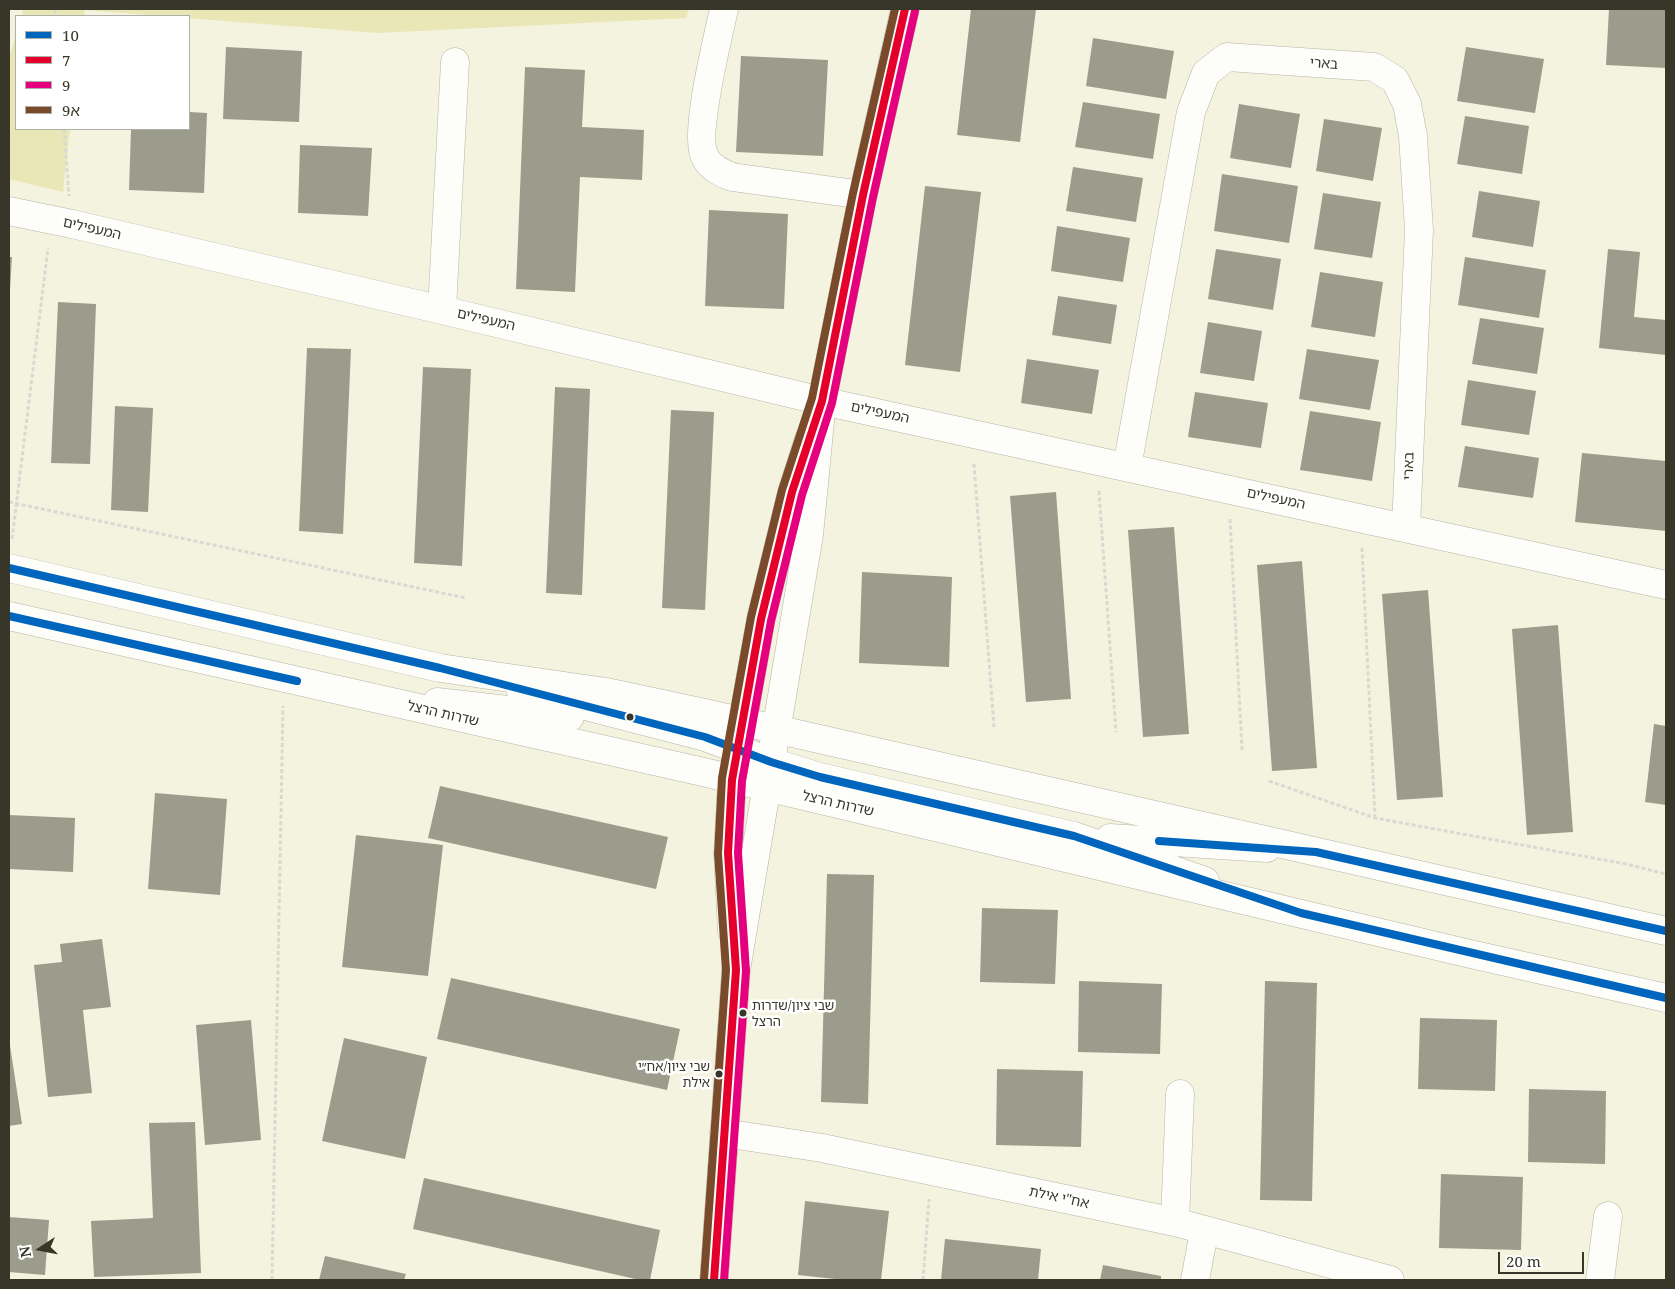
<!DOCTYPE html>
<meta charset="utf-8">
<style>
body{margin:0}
#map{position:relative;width:1675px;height:1289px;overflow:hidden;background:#f4f3df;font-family:"Noto Serif","Noto Sans Hebrew",serif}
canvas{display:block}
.frame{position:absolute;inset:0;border:10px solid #373628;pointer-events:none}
.legend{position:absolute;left:15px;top:15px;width:175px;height:115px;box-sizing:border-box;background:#fff;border:1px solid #afafa9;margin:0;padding:6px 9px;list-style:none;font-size:15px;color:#373628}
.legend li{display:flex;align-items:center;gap:10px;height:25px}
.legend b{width:25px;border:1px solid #afafa9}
.north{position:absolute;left:15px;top:1224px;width:50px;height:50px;-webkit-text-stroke:4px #fff;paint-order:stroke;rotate:259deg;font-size:14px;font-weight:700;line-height:20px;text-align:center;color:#373628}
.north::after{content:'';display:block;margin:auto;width:18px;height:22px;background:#373628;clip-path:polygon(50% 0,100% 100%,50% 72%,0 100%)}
.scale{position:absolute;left:1498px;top:1252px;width:86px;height:22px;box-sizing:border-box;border:2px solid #373628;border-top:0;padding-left:6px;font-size:15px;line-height:18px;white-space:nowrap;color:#373628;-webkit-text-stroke:4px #fff;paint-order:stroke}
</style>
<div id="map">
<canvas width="1675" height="1289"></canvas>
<div class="frame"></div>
<ul class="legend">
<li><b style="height:6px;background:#0065bd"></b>10</li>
<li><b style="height:6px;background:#e4002b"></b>7</li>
<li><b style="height:6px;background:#e5007d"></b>9</li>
<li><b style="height:6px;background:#7a4b2a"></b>9א</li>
</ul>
<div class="north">N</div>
<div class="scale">20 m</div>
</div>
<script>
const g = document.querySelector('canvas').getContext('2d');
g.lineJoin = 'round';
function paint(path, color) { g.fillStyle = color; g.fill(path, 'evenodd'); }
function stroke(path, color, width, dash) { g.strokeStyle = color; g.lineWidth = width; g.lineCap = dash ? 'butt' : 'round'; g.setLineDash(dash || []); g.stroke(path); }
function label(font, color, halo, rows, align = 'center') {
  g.font = font + ' "Noto Serif","Noto Sans Hebrew",serif'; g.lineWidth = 5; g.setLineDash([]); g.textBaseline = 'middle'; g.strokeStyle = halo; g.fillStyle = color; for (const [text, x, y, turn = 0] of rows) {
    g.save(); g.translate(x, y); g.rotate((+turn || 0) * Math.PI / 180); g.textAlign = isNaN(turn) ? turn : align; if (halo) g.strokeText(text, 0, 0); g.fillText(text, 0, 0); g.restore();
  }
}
paint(new Path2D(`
 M23 9H689L686 18 378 33 85 10 84 16H22Z
 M16 34V129H70L63 192 9 179V58Z`), '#eae7b6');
paint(new Path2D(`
 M971 9H1036L1020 142 957 135Z
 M1609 9H1666V68L1606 65Z
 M1093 38 1174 51 1166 99 1086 86Z
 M226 47 302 51 299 122 223 119Z
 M1466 47 1544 59 1535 113 1457 101Z
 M741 56 828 60 823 156 736 152Z
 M525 67 585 70 582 127 644 130 642 180 580 177 575 292 516 289Z
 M1083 102 1160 114 1153 159 1075 147Z
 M1239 104 1300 114 1291 168 1230 158Z
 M189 112 207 113 204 193 129 190 131 129H189Z
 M1465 116 1529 126 1522 174 1457 164Z
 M1324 119 1382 128 1373 181 1316 171Z
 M300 145 372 148 368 216 298 213Z
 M1073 167 1143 178 1136 222 1066 211Z
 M1222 174 1298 186 1289 243 1214 231Z
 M925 186 981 192 960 372 905 365Z
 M1479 191 1540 201 1533 247 1472 237Z
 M1323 193 1381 202 1372 258 1314 249Z
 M709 210 788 214 784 309 705 306Z
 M1057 226 1130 238 1123 282 1051 271Z
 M1216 249 1281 259 1273 310 1208 299Z
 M1608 249 1640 252 1634 317 1666 320V355L1599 348Z
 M9 257H12L10 290H9Z
 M1465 257 1546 270 1539 318 1458 305Z
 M1320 272 1383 282 1375 337 1311 327Z
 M1058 296 1117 305 1111 344 1052 335Z
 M58 302 96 304 90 464 51 463Z
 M1480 318 1544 328 1537 374 1472 364Z
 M1208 322 1262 331 1254 381 1200 373Z
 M307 348 351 349 343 534 299 531Z
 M1307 349 1379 360 1370 410 1299 399Z
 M1027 359 1099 370 1092 414 1021 403Z
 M423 367 471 369 462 566 414 563Z
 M1468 380 1536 391 1529 435 1461 425Z
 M555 387 590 389 582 595 546 593Z
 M1195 392 1268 403 1261 448 1188 437Z
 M115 406 153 408 148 512 111 510Z
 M671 410 714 412 705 610 662 608Z
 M1310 411 1381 422 1372 481 1300 470Z
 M1465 446 1539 458 1533 498 1458 487Z
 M1582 453 1666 461V531L1575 522Z
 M1056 492 1071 699 1026 702 1010 496Z
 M1174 527 1189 734 1143 737 1128 530Z
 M1302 561 1317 768 1272 771 1257 565Z
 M862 572 952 577 949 667 859 663Z
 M1428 590 1443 797 1397 800 1382 594Z
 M1558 625 1573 832 1527 835 1512 629Z
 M1654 724 1666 726V805L1645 802Z
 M440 786 668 837 656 889 428 838Z
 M155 793 227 799 220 895 148 889Z
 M9 815 75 818 73 872 9 869Z
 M356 835 443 845 428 976 342 967Z
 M827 874 874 875 868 1104 821 1102Z
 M982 908 1058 910 1055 984 980 982Z
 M102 939 111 1007 83 1010 92 1093 48 1097 34 965 62 962 60 944Z
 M451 978 680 1029 667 1090 437 1039Z
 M1079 981 1162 984 1160 1054 1078 1052Z
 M1265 981 1317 983 1312 1201 1260 1200Z
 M1420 1018 1497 1020 1495 1091 1418 1089Z
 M251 1020 261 1140 205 1145 196 1025Z
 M344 1038 427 1057 405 1159 322 1141Z
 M9 1039 22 1124 9 1126Z
 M997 1069 1083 1071 1081 1147 996 1145Z
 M1529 1089 1606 1091 1605 1164 1528 1162Z
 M195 1122 201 1273 94 1277 91 1221 153 1218 149 1123Z
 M1441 1174 1523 1177 1521 1250 1439 1248Z
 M424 1178 660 1230 650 1280H640L413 1229Z
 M805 1201 889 1211 881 1280H844L798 1275Z
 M9 1217 49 1220 45 1275 9 1272Z
 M945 1239 1041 1249 1038 1280H941Z
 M325 1256 406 1274 404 1280H319Z
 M1103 1265 1161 1276V1280H1100Z`), '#9c9c8c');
const minor = new Path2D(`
 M724 9C718 37 693 136 705 157 710 168 722 173 732 177L863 195
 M9 211 72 224 442 310 822 401 1666 585
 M442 310 455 62
 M1127 467 1191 112 1206 73 1227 57 1374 67 1395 80 1407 104 1413 136 1419 230 1406 527
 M520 689 705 737 771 762 820 777 1074 836 1205 881
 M437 702 570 717
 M1110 838 1267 848
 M732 931 728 853 732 780 761 619 792 492 809 439
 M724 1133 822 1148 1175 1222 1390 1280
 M1175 1222 1180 1094
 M714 1280 736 970 809 535 822 401 863 195 905 9
 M1195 1280 1204 1232
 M1600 1280 1608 1216`);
const major = new Path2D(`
 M9 568 440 668 606 692 709 714 1666 931
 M9 616 699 771 1466 953 1666 998`);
stroke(minor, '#b6b5a6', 29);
stroke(major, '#b6b5a6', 29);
stroke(new Path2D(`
 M55 9 56 16
 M64 129 69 196
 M974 464 994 727
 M1099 491 1116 732
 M9 502 466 598
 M1230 519 1242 750
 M12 539 48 248
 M1362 548 1375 818
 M1269 781 1375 818 1626 864 1666 874
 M272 1280 283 706
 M923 1280 929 1199`), '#d9d9d3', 3, [4, 2.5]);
stroke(minor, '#fdfdfa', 28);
stroke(major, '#fdfdfa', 28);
stroke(new Path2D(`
 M9 568 440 668 705 737 771 762 820 777 1074 836 1301 913 1666 998
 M9 616 297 681
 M1159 841 1316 852 1666 931`), '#0065bd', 8);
stroke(new Path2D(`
 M714 1280 736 970 728 853 732 780 761 619 792 492 822 401 863 195 905 9`), '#e4002b', 8);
stroke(new Path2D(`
 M724 1280 746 971 738 853 742 781 771 621 802 495 832 403 873 197 915 11`), '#e5007d', 8);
stroke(new Path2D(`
 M704 1279 726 970 718 854 722 778 751 617 782 490 812 398 853 193 895 9`), '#7a4b2a', 8);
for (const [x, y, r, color] of [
 [630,717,4.5,"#373628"],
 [743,1013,4.5,"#373628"],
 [719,1074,4.5,"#373628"]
]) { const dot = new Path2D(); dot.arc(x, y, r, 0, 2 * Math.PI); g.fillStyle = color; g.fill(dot); stroke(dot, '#fff', 2); }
label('13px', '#373628', '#fff', [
 ["שבי ציון/שדרות",752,1006],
 ["הרצל",752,1022],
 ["שבי ציון/אח״י",710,1067,"right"],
 ["אילת",710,1083,"right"]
], 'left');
label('14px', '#373628', '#fff', [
 ["בארי",1324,64,4],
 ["המעפילים",92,229,13],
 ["המעפילים",486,320,13],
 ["המעפילים",880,413,12],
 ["בארי",1409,466,-88],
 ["המעפילים",1276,499,12],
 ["שדרות הרצל",443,714,13],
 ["שדרות הרצל",838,804,13],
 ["אח\"י אילת",1059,1198,12]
]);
</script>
